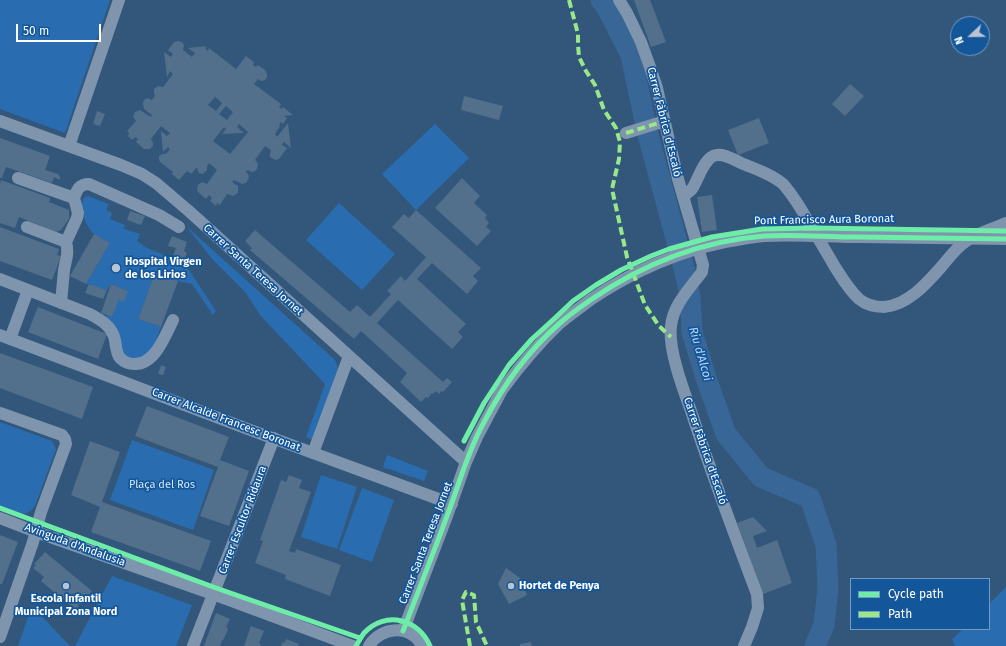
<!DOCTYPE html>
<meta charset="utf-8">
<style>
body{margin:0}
#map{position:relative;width:1006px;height:646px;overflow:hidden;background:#33577b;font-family:"Fira Sans",sans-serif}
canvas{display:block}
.legend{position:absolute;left:850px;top:578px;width:140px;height:52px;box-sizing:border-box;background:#14569a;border:1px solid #729ac2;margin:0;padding:5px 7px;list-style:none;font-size:12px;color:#fff}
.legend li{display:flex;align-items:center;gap:8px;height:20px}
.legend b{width:20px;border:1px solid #729ac2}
.north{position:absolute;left:950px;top:16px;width:40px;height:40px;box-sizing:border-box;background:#14569a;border:1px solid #729ac2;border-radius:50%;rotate:248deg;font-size:11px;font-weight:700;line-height:16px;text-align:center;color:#fff}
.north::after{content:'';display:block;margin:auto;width:14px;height:18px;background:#b8c4d1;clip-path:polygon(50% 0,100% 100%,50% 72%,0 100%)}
.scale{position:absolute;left:16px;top:24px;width:85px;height:18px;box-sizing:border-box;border:2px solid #fff;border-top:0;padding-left:5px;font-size:12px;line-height:14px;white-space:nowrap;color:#fff;-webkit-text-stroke:3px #14569a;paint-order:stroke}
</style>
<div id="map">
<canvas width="1006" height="646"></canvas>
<ul class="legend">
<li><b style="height:5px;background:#6deda7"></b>Cycle path</li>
<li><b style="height:5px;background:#98e88a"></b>Path</li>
</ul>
<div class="north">N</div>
<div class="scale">50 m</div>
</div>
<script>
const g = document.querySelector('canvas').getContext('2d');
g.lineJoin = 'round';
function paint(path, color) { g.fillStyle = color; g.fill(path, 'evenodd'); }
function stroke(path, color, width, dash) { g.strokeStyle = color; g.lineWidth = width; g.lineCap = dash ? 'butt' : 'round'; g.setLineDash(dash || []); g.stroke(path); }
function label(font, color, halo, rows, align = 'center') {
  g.font = font + ' "Fira Sans",sans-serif'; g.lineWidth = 3.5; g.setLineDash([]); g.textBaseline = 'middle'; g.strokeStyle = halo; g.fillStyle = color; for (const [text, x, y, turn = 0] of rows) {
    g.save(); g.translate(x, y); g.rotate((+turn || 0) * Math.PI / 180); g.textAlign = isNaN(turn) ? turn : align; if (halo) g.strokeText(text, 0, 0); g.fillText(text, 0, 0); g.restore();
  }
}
paint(new Path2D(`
 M0 0H110L65 133 0 109Z
 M435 124 469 158 416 210 382 174Z
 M88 196 109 204 106 210 112 213 110 219 125 225 124 229 140 234 137 241 147 248 187 264V267L216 311 213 315 192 284 178 281 155 273 138 319 161 327 153 348 138 362 123 356 106 318 107 315 112 317 119 300 128 291 111 284 107 290 89 284H86L110 243C104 240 97 237 93 233 86 226 78 207 84 198Z
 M339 203 395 254 362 290 306 240Z
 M186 226 335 360 338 368 313 440 306 437 325 384 260 315 246 293 213 260Z
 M0 422 52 441 56 449 35 506C32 509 30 512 27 513 19 515 8 509 0 506Z
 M132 440 214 470 193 530 110 500Z
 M387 455 428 471 424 481 383 467Z
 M321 475 357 487 337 549 301 537Z
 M362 488 394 500 372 562 339 550Z
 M112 576 192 605 176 646H75Z
 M1006 587V646H955L952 639 963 629H989V604Z
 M32 606 70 646H18Z`), '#296db0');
stroke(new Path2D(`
 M601 0 605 4 631 55 647 131 685 272 690 296 692 332 706 378 726 434 761 477 810 498 826 545 828 588 824 625 815 646`), '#386696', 21);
paint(new Path2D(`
 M634 0H650L666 42 651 47Z
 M178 41 182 42 184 45 183 50 192 57 195 53 188 48 207 46 205 48 208 51 209 48 236 69 246 56 254 62 253 65 256 67 258 65 265 70 267 74V77L265 80 261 81 258 79 254 84 281 104 279 107 282 109 283 107 293 115 284 116 287 118 283 124 281 122 279 125 280 126 275 134 277 137 288 123 291 148 284 142 282 145 287 148 279 159 275 160 270 157V154L271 150 265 146 255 160 257 162 258 164 257 169 255 171 252 172 247 170 246 172 248 174 249 178 246 183 242 184 234 180 232 182 238 186V193L233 196 227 194 220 205 217 203 216 206 210 201 212 198 209 195 206 199 198 192 197 190 198 185 202 182 207 184 217 170 209 163 207 167V170L204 173 202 174 199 173 198 171 197 167 191 174 187 171 179 180 172 174 173 172 160 162 159 159V156L163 154H166L170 149 168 147 163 152 161 131 167 136 170 133 161 126 151 139 153 143V145L152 147 150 149H144L136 142 138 139 135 137 132 140 128 136 129 133 127 131 136 121 133 117 135 112 140 110 151 117 152 115 144 109 143 103 144 100 147 98 152 100 155 96 154 93V89L158 86 163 87 173 74 170 71 167 77 164 52 171 57 173 54 168 50 174 42ZM215 97 222 103 216 111 208 105ZM226 106 233 112 227 120 219 114ZM239 124 248 132 230 154 213 141 224 127 226 129 222 134 244 133 237 127Z
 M850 84 864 96 845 116 832 104Z
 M464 96 503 106 499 120 461 110Z
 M97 111 105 114 100 126 93 124Z
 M759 118 769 143 738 155 728 130Z
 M0 138 50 156 45 170 58 174 60 177V180L54 177 52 183 6 167 2 178H0Z
 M462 178 480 196 474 203 487 215 485 218 489 223 486 227 491 231 477 246 435 208Z
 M1 180 50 198 49 202 69 210V219L61 230 56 232 19 217 15 228 0 223V184Z
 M712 195 717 230 702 232 697 197Z
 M416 210 481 268 473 276 478 281 467 294 432 263 417 279 466 324 458 332 463 337 452 349 398 300 377 323 443 382 447 378 452 382 443 392 441 391 439 394 436 391 433 394 432 393 428 398 426 397 421 402 400 382 407 373 361 331 354 339 250 250 252 248 245 241 255 230 350 312 357 305 370 317 391 294 387 291 401 276 405 281 426 257 392 227 404 214 409 218Z
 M130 211 145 216 141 225 127 220Z
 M0 227 59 249 57 255 61 256 52 280 0 261Z
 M94 234 110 243 86 284 70 276Z
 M172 236 187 242 184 251 187 253 184 261 173 256 176 248 168 246Z
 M155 273 178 281 161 327 138 319Z
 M89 284 107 290 103 299 85 293Z
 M111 284 128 291 124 302 119 300 112 317 101 313Z
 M38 307 107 334 98 359 28 332Z
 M0 353 93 387 82 419 0 388Z
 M161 365 166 367 163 375 158 374Z
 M147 406 229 437 220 460 249 471 229 526 200 516 218 467 135 436Z
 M90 441 120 452 102 502 211 541 200 571 91 532 100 507 71 495Z
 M289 475 302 480 299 488 311 492 289 551 295 553 296 549 341 565 330 596 285 579 286 575 255 563 263 541 260 540 281 480 286 482Z
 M753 517 767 531 753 536 757 548 777 540 792 583 763 594 737 523Z
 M0 535 18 542 2 584H0Z
 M45 552 92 591 80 604H79L78 605 79 606 75 610 41 581 44 577 33 568 36 565 34 564Z
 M506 568 520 578 527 595 509 604 498 584Z
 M216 613 230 619 226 627 228 628 227 632 223 640H222L220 646H204Z
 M251 626 264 631 259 643 261 644 260 646H244Z
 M286 639 299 644 298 646H281L283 642 285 643Z
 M531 642 532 646H520V644Z`), '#526f8c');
stroke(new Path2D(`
 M619 0 627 13 641 42 650 67 657 88 678 179 703 265 702 272C690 288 673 305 671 326 668 349 683 389 691 411 711 473 734 533 757 594L758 608 752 627 744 646
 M0 121 121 165 142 174 156 183 190 212 466 462
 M626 133 665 121
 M69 146 119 0
 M18 178 74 198C77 190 79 184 89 184L159 215 179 227
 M683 197C686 194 689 192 692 189 698 180 703 161 713 156 722 152 733 159 741 163 755 169 774 175 784 185 794 197 802 210 809 223 818 238 827 253 835 267 842 278 849 290 859 299 865 304 875 307 884 307 908 305 927 283 942 266 949 258 956 248 965 242 977 233 993 229 1006 223
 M27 227 66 242 77 218 78 213 74 198
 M0 279 90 314C101 320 112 326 115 340 116 346 116 353 120 358 124 362 129 364 134 364 155 365 165 336 173 320
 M61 303C62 292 63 281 64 270 66 259 69 253 66 242
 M0 335 245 428 452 504
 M10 339 28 290
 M0 413 62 435 65 439 66 444 41 512 33 542 0 637
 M313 453 349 356
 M0 518 36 532 213 594 353 646
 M403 631 447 516 466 462 477 437 502 390
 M193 646 274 438
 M369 646C381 626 411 624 422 646`), '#7e95ad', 12);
stroke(new Path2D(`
 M502 390C519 367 538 344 559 324 569 315 580 308 590 300 633 271 675 252 725 242 738 240 751 237 764 236 796 234 829 237 861 237 909 238 958 238 1006 239`), '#7e95ad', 12);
stroke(new Path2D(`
 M569 0 578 34V45L579 57 586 71 595 85 604 110 616 128 620 142 619 159 612 189 627 257 645 305 659 326 671 337
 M626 133 665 121
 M470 646 462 600 466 592 474 595 476 622 487 646`), '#98e88a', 4, [8, 4]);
stroke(new Path2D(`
 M464 441 484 403 509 365 532 339 555 318 573 301 596 285 621 270 651 256 669 249 712 237 762 229 812 228 1006 231
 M0 508 216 588 360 638
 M403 631C418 592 433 554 447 516 459 485 467 453 483 424 502 387 528 351 560 323 569 315 579 308 589 301 641 265 700 241 764 236 795 234 827 237 858 237 907 238 957 238 1006 239
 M356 646C359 641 361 637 364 633 385 610 419 619 430 646`), '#6deda7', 5);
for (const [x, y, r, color] of [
 [116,268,5,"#b8c4d1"],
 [66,586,4,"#b8c4d1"],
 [511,586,4,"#b8c4d1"]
]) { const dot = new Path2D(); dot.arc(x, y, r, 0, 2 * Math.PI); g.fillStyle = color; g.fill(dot); stroke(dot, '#14569a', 1.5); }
label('11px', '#fff', '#14569a', [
 ["Carrer Fàbrica d'Escaló",664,122,76],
 ["Pont Francisco Aura Boronat",824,220,-1],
 ["Carrer Santa Teresa Jornet",253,270,42],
 ["Carrer Alcalde Francesc Boronat",226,420,21],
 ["Carrer Fàbrica d'Escaló",705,451,71],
 ["Carrer Escultor Ridaura",243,520,-69],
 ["Carrer Santa Teresa Jornet",426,543,-69],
 ["Avinguda d'Andalusia",75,545,20]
]);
label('bold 11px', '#fff', '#14569a', [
 ["Hospital Virgen",125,262],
 ["de los Lirios",125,275],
 ["Hortet de Penya",519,586],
 ["Escola Infantil",66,599,"center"],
 ["Municipal Zona Nord",66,612,"center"]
], 'left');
label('11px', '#d1e7fd', '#14569a', [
 ["Plaça del Ros",162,485]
]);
label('italic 12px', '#b5d8f9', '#14569a', [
 ["Riu d'Alcoi",700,354,74]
]);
</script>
